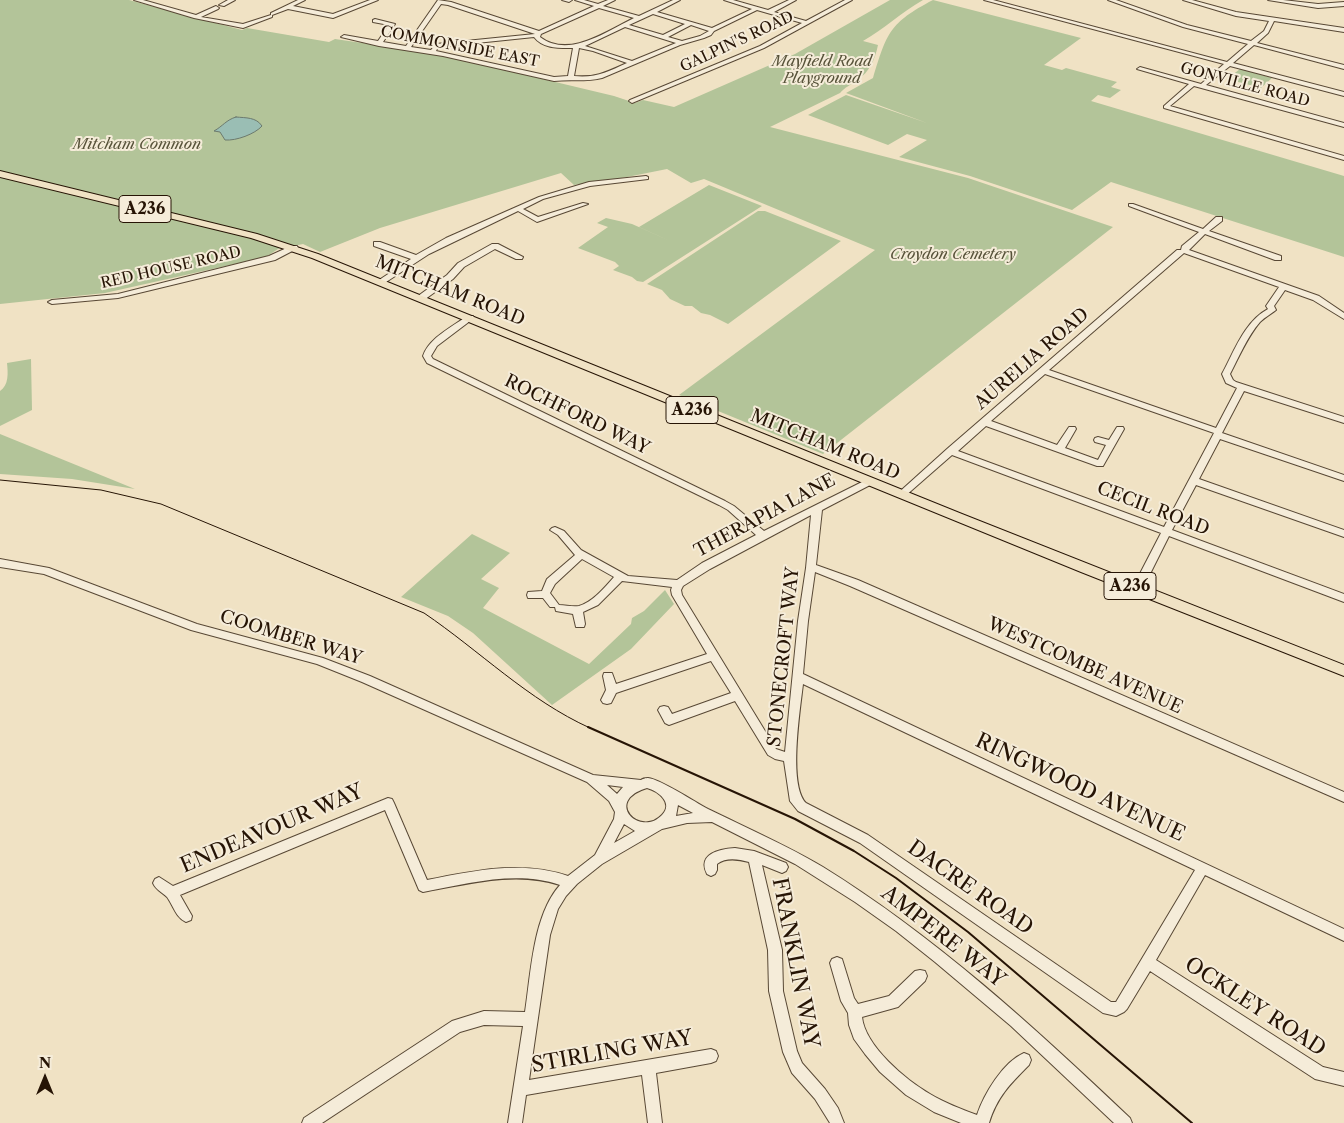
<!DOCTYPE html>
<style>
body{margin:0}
#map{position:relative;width:1344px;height:1123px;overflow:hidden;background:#f0e2c4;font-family:"Libre Caslon Text",serif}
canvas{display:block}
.north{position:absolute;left:20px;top:1053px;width:50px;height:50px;-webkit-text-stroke:4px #f5ecd9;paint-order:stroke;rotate:0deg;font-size:14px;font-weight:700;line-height:20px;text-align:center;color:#261405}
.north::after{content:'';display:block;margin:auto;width:18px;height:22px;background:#261405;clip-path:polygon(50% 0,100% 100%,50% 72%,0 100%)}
</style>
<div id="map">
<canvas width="1344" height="1123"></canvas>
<div class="north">N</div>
</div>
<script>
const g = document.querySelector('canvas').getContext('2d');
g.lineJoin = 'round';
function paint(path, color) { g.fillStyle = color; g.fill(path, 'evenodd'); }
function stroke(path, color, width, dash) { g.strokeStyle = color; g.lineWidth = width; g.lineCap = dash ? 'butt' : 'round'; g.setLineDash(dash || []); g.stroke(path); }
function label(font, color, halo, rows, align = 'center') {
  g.font = font + ' "Libre Caslon Text",serif'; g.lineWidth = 4; g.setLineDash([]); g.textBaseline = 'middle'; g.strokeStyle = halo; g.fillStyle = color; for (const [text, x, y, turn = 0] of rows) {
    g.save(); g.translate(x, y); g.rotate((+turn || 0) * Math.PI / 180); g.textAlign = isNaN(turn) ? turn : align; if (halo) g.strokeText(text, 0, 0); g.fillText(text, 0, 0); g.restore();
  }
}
paint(new Path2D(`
 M0 0H129L242 30 247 28 329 42 335 39 438 54 614 96 635 103 643 100 674 107 795 54 890 0H923C902 12 884 29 863 41L878 45C875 59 870 72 857 80 851 85 845 87 840 93L770 127 968 178 1113 227 823 454 679 395 875 250 704 179 691 183 667 169 622 178 574 185 561 173 380 228 320 252 303 244 278 249 266 257 105 293 0 304Z
 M933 0 1081 38 1044 65 1062 70 1066 68 1117 82 1111 87 1121 90 1110 98 1098 95 1091 101 1344 176V257L1111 182 1072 210 970 176 899 157 927 140 907 134 888 145 808 115 846 95 927 123 846 93 873 78C887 33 889 23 933 0Z
 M1240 69 1272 78 1261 88 1227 79Z
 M709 185 762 206 643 282 637 281 632 277 613 270 619 266 615 262 578 248 608 227 597 223 606 218 632 224 677 244 639 227Z
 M758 211H765L841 241 728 324 710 315 701 313 692 306H685L670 299 662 290 647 284Z
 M31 359 32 410 0 426V391C9 385 8 373 7 363Z
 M0 434 135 489 72 479 0 474Z
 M472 534 510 553 481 579 499 588 483 608 589 664 631 624 632 618 644 611 665 590 674 604 631 649 552 705 473 633 448 616 401 597Z`), '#b3c499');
const water = new Path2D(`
 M236 117C246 118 256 117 262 126 255 134 236 141 225 140L220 132 214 131C223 126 226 120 236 117Z`);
paint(water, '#9abeb4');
stroke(water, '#6c7a6e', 1);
const minor = new Path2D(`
 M134 0H143L196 15 216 6 219 8 218 9 201 17 243 24 271 15V13L298 0H305L293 6 333 14 370 0H378L333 18 288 9 272 15V17L243 28 194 18Z
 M228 0H235L224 6 219 5Z
 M438 0 451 2 539 31 594 6 575 0H584L598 4 608 0H615L603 6 639 16 673 0H680L657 12 712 28 752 9 724 0H733L768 10 789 0H796L774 12 806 21 845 0H852L764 48 632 103 629 101 630 100 760 46 802 23 757 10 714 31 711 35 704 38 680 45 602 78C586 82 570 79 554 81L443 56 379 46 341 37 344 35 378 41 389 25 373 22V20L375 19 395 24 383 42 406 46ZM441 4 448 5 535 34 436 44 431 50 411 47ZM599 8 634 18C607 31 569 59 540 37L541 34ZM653 14 685 24 663 35 629 25ZM691 25 709 31 700 36 682 41 668 37ZM625 27 676 43 632 61 585 46ZM534 37C543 49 559 48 573 48L568 76 554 77 436 51 438 47ZM579 48 593 51 627 63C607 72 596 78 574 76Z
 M562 0H572L569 2Z
 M984 0H993L1227 62 1248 44 1183 27 1108 0H1116L1187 25 1251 41 1264 31 1269 21 1236 16 1183 0H1192L1236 12 1344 28V32L1274 21 1268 33 1257 43 1344 65V69L1254 45 1233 63 1344 92V96L1230 66 1206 85 1344 123V127L1194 86 1170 106 1344 156V160L1164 108V106L1189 84 1137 69 1140 67 1201 84 1224 64Z
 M1268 0H1283L1318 4 1344 2V6L1318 8Z
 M646 176 648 177V179L590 186 543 199 523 209 538 217 583 203 588 204 537 222 518 211 429 254 383 284H377L376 282 411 259 374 246V242H380L416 255 446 238 539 197 589 182Z
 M1129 204H1133L1203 229 1216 217H1222V221L1209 231 1281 256V260H1275L1205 234 1189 250 1319 296 1344 313V319L1313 300 1285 290 1274 306 1276 310C1271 314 1265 317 1260 322 1247 337 1239 357 1230 374L1233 380 1236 382 1344 417V423L1244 391 1222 433 1344 475V481L1220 439 1199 479 1344 530V537L1196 485 1172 530 1344 594V602L1169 536 1141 592H1133L1132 589 1161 533 952 455 904 497H898L896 495 947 449 1177 250H1181L1182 246 1199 232 1129 206ZM1184 253 1279 287 1266 306 1268 309C1244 322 1234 352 1222 374L1226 383 1237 388 1216 428 1049 370ZM1045 374 1214 433 1164 527 958 451 986 426 1097 466H1103L1124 429 1123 427H1117L1109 440 1098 437 1095 438 1094 440 1095 442 1106 445 1098 460 1065 448 1076 429 1075 427H1069L1057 445 991 421Z
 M492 244H498L523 257 522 259H516L495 249 464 267 453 279 424 300H418V296L447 275 458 263Z
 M291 246H297L298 248 275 260 118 298 52 304 48 302 52 300 118 294 269 256Z
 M467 316H473L474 318 437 346 431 356 433 359 725 501 734 506 764 531 866 480H872L874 482 872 484 822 510 816 565 858 580 1344 792V802L850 586 815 572 808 621 803 674 1344 929V941L1205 875 1156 960 1323 1067 1344 1072V1086L1315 1079 1150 971 1127 1009 1124 1012 1116 1016 1103 1013 860 843 798 811 790 801 784 761 775 759 768 755 735 701 669 725 665 723 658 710 660 707 664 706 668 707 672 714 731 693 711 661 616 693 611 703 607 704 603 703 601 700 606 690 603 676 604 673H612L616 684 707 654 672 595 671 590 672 587 622 581 598 605 583 612 585 624 584 627H576L573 614 556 611 555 607H550L543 598H528L527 595 528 592 542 591 547 579 575 555 558 535 550 530 552 528 555 527 564 531 581 550 628 576 677 580 702 563 756 535 728 510 719 505 427 363 423 356C429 338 452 327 467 316ZM811 515 806 568 798 621 785 752 776 749 682 595 681 590 683 586 710 569ZM582 559 614 577C605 587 593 602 579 606 572 607 566 605 559 605L550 593 555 584ZM803 684 1195 870 1116 1002H1111L868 835 806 803C788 785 800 710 803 684Z
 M0 559 49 568 197 624 323 658 370 676 593 775 641 780C642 779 646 778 648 778 660 779 695 802 708 809 747 828 786 845 823 867 936 937 1034 1027 1130 1118L1132 1123H1114L1011 1026 935 962 896 931 855 902 795 864 712 822 687 823 662 829 602 864 577 884 566 896 558 909 550 935 529 1080 711 1049 716 1051 718 1056 716 1061 711 1063 656 1073 662 1123H648L642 1075 526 1095 522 1123H508L523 1026 484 1025 460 1032 322 1123H302L304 1118 452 1021 484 1011 525 1012C531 973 533 915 560 885 516 870 467 884 423 892L419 890 385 810 180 895 192 916 191 920 186 922C176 918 173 905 167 897 162 892 156 890 153 883L155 879 159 877 173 886 388 798 392 799 394 803 427 880C474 871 521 860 568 876L595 855 614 819 615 812 609 801 587 782 362 682 317 664 191 630 44 574 0 567ZM607 785 623 787 617 794ZM647 788C658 791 674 803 662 815 640 838 603 801 647 788ZM678 805 693 813 676 816ZM624 824 635 831 614 843Z
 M735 848 754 851 786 863 788 867 786 871 782 873 762 865 782 950 783 991 797 1051 802 1063 825 1089 838 1108 844 1123H830L815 1099 792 1073 783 1052 769 991 768 950 749 862C738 859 726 857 717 864V870L715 874 711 876 707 874C697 854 719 849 735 848Z
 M837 957 842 959 854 998 858 1004 889 996 915 971 920 970 925 971 927 976 925 981 898 1007 862 1017C865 1046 906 1080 930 1094 945 1103 961 1109 977 1115 984 1094 1003 1062 1024 1053L1029 1055 1031 1060 1029 1065C1010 1084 997 1097 989 1123H961L934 1112 906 1095 880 1072 865 1054 854 1039 849 1025 848 1013 841 1001 830 963 832 959Z`);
const major = new Path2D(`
 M0 171 257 234 318 254 962 514 1344 665V676L1081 572 312 258 251 238 0 177Z`);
stroke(minor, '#584835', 2);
stroke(major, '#261405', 2);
paint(minor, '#f5ecd9');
paint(major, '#f0e2c4');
stroke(new Path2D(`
 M0 480 101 490 161 504 424 613C480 651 528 700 590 728`), '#261405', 1);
stroke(new Path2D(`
 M588 727 795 819 854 851 896 878 968 932 1192 1123`), '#261405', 2);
label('15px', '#261405', '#f5ecd9', [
 ["GALPIN'S ROAD",737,42,-25],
 ["COMMONSIDE EAST",460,47,11],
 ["GONVILLE ROAD",1245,85,15],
 ["RED HOUSE ROAD",171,268,-13]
]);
label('italic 15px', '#575239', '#f5ecd9', [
 ["Mayfield Road",822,62],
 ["Playground",822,79],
 ["Mitcham Common",137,145],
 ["Croydon Cemetery",953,255]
]);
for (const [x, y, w] of [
 [145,209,52],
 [692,410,52],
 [1130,586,52]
]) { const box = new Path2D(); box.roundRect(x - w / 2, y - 13.5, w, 27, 4); g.fillStyle = '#f5ecd9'; g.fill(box); stroke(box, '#261405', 1); }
label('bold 16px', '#261405', null, [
 ["A236",145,209],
 ["A236",692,410],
 ["A236",1130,586]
]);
label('18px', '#261405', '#f5ecd9', [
 ["MITCHAM ROAD",450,291,22],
 ["AURELIA ROAD",1032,359,-41],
 ["ROCHFORD WAY",577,415,26],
 ["MITCHAM ROAD",825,445,22],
 ["CECIL ROAD",1153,509,21],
 ["THERAPIA LANE",765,516,-28],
 ["COOMBER WAY",291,638,17],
 ["STONECROFT WAY",784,657,-84],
 ["WESTCOMBE AVENUE",1085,666,24]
]);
label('21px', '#261405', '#f5ecd9', [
 ["RINGWOOD AVENUE",1080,788,25],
 ["ENDEAVOUR WAY",272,829,-23],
 ["DACRE ROAD",970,888,35],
 ["AMPERE WAY",943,937,38],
 ["FRANKLIN WAY",795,963,79],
 ["OCKLEY ROAD",1255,1007,33],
 ["STIRLING WAY",612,1052,-10]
]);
</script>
